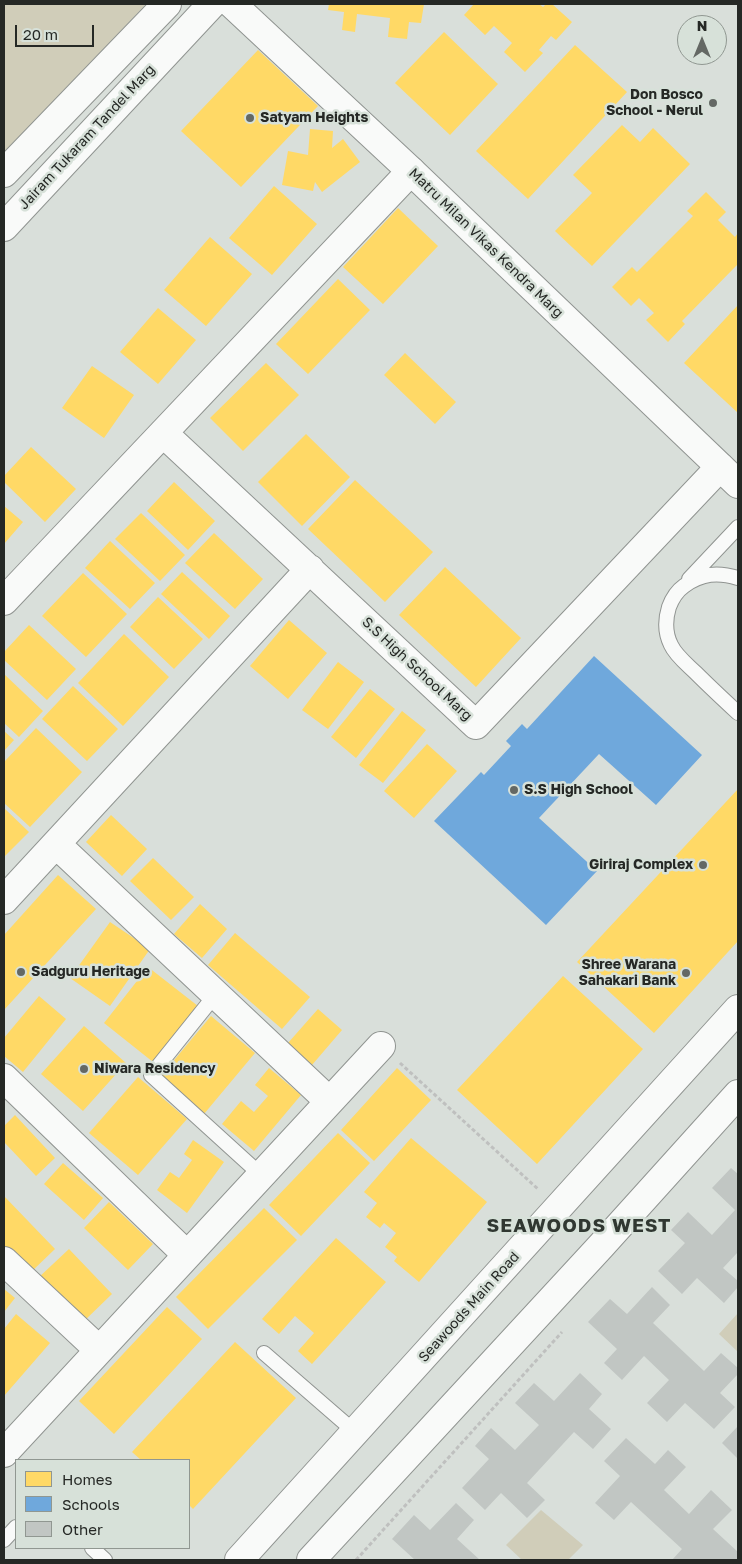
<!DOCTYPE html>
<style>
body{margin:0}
#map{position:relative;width:742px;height:1564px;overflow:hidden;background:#d9dfda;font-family:"Golos Text",sans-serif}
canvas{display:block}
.frame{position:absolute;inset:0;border:5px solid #252825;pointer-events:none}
.legend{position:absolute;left:15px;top:1459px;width:175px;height:90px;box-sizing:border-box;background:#d7e1d9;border:1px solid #909791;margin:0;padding:6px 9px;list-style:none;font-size:15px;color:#252825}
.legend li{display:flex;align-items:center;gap:10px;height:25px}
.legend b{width:25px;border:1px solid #909791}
.north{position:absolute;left:677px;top:15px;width:50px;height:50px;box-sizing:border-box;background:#d7e1d9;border:1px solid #909791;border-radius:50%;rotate:0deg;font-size:14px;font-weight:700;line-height:20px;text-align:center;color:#252825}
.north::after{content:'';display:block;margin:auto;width:18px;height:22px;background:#646864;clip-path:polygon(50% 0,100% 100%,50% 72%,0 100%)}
.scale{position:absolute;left:15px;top:25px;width:79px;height:22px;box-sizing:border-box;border:2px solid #252825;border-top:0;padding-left:6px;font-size:15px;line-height:18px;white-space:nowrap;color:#252825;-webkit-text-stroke:4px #d7e1d9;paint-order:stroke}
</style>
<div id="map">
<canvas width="742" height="1564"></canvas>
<div class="frame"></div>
<ul class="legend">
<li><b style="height:14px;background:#ffd966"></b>Homes</li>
<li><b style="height:14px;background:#6fa8dc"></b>Schools</li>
<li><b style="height:14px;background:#c1c6c3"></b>Other</li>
</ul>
<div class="north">N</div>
<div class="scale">20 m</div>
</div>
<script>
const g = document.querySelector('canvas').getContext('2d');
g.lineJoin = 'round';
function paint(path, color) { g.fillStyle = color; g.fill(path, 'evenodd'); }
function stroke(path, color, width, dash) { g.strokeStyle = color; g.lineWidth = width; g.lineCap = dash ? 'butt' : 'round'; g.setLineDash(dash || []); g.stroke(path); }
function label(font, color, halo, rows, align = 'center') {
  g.font = font + ' "Golos Text",sans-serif'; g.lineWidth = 5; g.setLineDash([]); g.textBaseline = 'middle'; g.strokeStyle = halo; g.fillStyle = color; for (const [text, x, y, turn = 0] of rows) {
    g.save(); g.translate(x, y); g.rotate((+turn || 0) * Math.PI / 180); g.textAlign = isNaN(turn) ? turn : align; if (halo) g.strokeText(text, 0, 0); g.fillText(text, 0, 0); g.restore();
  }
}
paint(new Path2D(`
 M4 4H146L4 158Z
 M738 1313V1352L719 1334Z
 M541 1510 583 1545 568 1560H522L506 1545Z`), '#d0cdb9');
paint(new Path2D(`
 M329 4H424L421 23 409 22 407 39 388 37 390 18 357 14 355 32 342 30 344 12 328 10Z
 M474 4H539L543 7 546 4H552L572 22 556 40 551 36 539 50 543 53 525 72 504 52 512 43 494 26 485 35 464 15Z
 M444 32 498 84 450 135 395 83Z
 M575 45 627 92 528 199 476 151Z
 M258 50 318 106 241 187 181 131Z
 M622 125 640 142 653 128 690 164 592 266 555 231 592 193 573 175Z
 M310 129 333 131 332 148 343 139 360 162 322 192 315 182 313 191 282 185 288 151 308 155Z
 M274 186 317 224 272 275 229 238Z
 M706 192 726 212 718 220 735 237 738 233V267L737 265 682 321 685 324 668 342 646 320 654 313 639 298 631 306 612 287 632 267 637 272 693 216 687 211Z
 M398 208 438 246 383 304 343 267Z
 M210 237 252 274 206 326 164 290Z
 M338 279 370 310 308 374 276 344Z
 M738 305V413L684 363Z
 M158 308 196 340 158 384 120 352Z
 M405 353 456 402 435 424 384 375Z
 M266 363 299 395 243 451 210 418Z
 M92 366 134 395 104 438 62 408Z
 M306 434 350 477 302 526 258 482Z
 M31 447 76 489 45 522 4 482V476Z
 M355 480 433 552 385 602 308 529Z
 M174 482 215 521 188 550 147 511Z
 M4 506 23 522 4 544Z
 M141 513 185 555 160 581 115 539Z
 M214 533 263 579 235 609 185 563Z
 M110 541 155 583 130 609 85 568Z
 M445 567 521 638 476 687 399 615Z
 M182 572 230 616 209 639 161 594Z
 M83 573 127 614 86 657 42 616Z
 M158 597 203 639 174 669 130 627Z
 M289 620 327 653 288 699 250 666Z
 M29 625 76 669 47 700 4 660V652Z
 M124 634 169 677 123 726 78 683Z
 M338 662 364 682 328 729 302 710Z
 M4 674 43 711 19 737 4 723Z
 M73 686 118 729 87 761 42 719Z
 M370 689 395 709 356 758 331 737Z
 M402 711 426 730 383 783 359 765Z
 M36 728 82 772 30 827 4 803V762Z
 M4 731 14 740 4 751Z
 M427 744 457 771 414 818 384 791Z
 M738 789V941L654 1033 577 962Z
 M4 808 29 832 4 857Z
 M111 815 147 849 122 876 86 842Z
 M153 858 194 897 171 920 130 881Z
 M58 875 96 909 4 1010V935Z
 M200 904 227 929 202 958 174 934Z
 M110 922 150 949 110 1006 70 978Z
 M235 933 310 997 282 1029 208 965Z
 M148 967 198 1006 153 1062 104 1023Z
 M563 976 643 1049 537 1164 457 1090Z
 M39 996 66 1019 23 1072 4 1056V1038Z
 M318 1009 342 1030 312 1065 288 1043Z
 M211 1016 255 1053 204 1114 160 1077Z
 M84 1026 126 1063 83 1111 41 1074Z
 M269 1068 301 1095 254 1151 222 1124 241 1101 254 1112 268 1096 255 1085Z
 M397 1068 431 1100 374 1161 341 1130Z
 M138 1077 187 1119 138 1175 89 1133Z
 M15 1115 55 1158 36 1176 4 1142V1126Z
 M338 1133 370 1163 301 1236 269 1205Z
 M411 1138 487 1202 419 1282 394 1261 397 1257 385 1247 396 1233 384 1223 380 1228 366 1217 377 1203 364 1192Z
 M193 1140 224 1162 187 1213 157 1190 170 1172 179 1178 192 1160 184 1154Z
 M63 1163 103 1198 84 1220 44 1184Z
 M4 1196 55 1249 29 1274 4 1248Z
 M109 1202 153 1244 128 1270 84 1228Z
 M264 1208 297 1240 208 1329 176 1297Z
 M336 1238 386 1282 312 1364 298 1351 314 1333 295 1316 279 1334 262 1319Z
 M69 1249 112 1294 81 1324 37 1279Z
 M4 1289 15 1298 4 1312Z
 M167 1307 202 1339 114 1434 79 1401Z
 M16 1314 50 1343 4 1396V1329Z
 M235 1342 296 1398 193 1509 189 1505V1460H141L132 1452Z`), '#ffd966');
paint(new Path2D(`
 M594 656 702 755 656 805 599 754 539 818 597 871 546 925 434 821 481 772 484 775 511 746 506 741 522 724 527 729Z`), '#6fa8dc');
paint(new Path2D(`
 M731 1168 738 1174V1252L723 1268 738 1281V1287L724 1303 697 1278 682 1294 658 1271 685 1243 671 1230 688 1212 712 1235 735 1210 712 1188Z
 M652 1287 670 1305 653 1323 704 1371 721 1353 738 1368V1374L720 1393 735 1407 714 1429 685 1403 667 1422 647 1403 669 1380 644 1356 622 1380 604 1363 617 1349 588 1322 610 1299 627 1314Z
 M580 1373 602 1394 589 1409 611 1429 593 1449 574 1432 527 1483 545 1500 527 1518 501 1493 485 1510 462 1488 489 1459 475 1446 491 1428 515 1450 539 1425 515 1403 534 1383 554 1401Z
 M738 1426V1459L722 1443Z
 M626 1438 655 1464 668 1450 686 1467 664 1490 689 1514 711 1490 732 1510 713 1529 738 1552V1558L736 1560H672L682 1549 631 1502 614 1520 595 1503 620 1476 604 1461Z
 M456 1503 474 1520 457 1539 480 1560H415L392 1539 414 1515 430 1530Z`), '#c1c6c3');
const lane = new Path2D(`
 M738 578C718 572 702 573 684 586 677 591 672 599 669 607 665 620 665 633 671 645 676 656 688 665 696 673 710 687 724 700 738 713
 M689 579 738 527
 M216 994 151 1075 261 1175
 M264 1353 355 1432
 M4 1540 16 1527
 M92 1548 105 1560`);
const street = new Path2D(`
 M163 433 476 725 720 467
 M4 601 411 171
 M56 844 329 1101
 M4 900 310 569
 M4 1078 187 1255
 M4 1261 99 1350
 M4 1453 381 1046`);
const secondary = new Path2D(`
 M232 4 411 171 738 484
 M4 173 167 4
 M4 227 212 4
 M239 1560 738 1009
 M311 1560 601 1246 738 1094`);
stroke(lane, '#909491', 16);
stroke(street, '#909491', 30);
stroke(secondary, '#909491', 30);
stroke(new Path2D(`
 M400 1063 539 1190
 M356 1560 562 1332`), '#bfc0bf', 3, [4, 2.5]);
stroke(lane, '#f9faf9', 14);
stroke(street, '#f9faf9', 28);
stroke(secondary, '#f9faf9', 28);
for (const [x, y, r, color] of [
 [713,103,5,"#646864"],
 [250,118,5,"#646864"],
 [514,790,5,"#646864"],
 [703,865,5,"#646864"],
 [21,972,5,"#646864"],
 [686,973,5,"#646864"],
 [84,1069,5,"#646864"]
]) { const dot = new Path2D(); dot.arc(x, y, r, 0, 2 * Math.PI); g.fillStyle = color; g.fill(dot); stroke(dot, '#d7e1d9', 2); }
label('bold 14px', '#252825', '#d7e1d9', [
 ["Don Bosco",703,95,"right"],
 ["School - Nerul",703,111,"right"],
 ["Satyam Heights",260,118],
 ["S.S High School",524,790],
 ["Giriraj Complex",693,865,"right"],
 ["Shree Warana",676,965,"right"],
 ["Sahakari Bank",676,981,"right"],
 ["Sadguru Heritage",31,972],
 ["Niwara Residency",94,1069]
], 'left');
label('14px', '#252825', '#d7e1d9', [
 ["Jairam Tukaram Tandel Marg",87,137,-47],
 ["Matru Milan Vikas Kendra Marg",486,243,44],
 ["S.S High School Marg",417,669,43],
 ["Seawoods Main Road",469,1307,-48]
]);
g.letterSpacing = '1px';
label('bold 19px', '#303731', '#d7e1d9', [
 ["SEAWOODS WEST",579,1226]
]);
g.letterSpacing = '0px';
</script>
